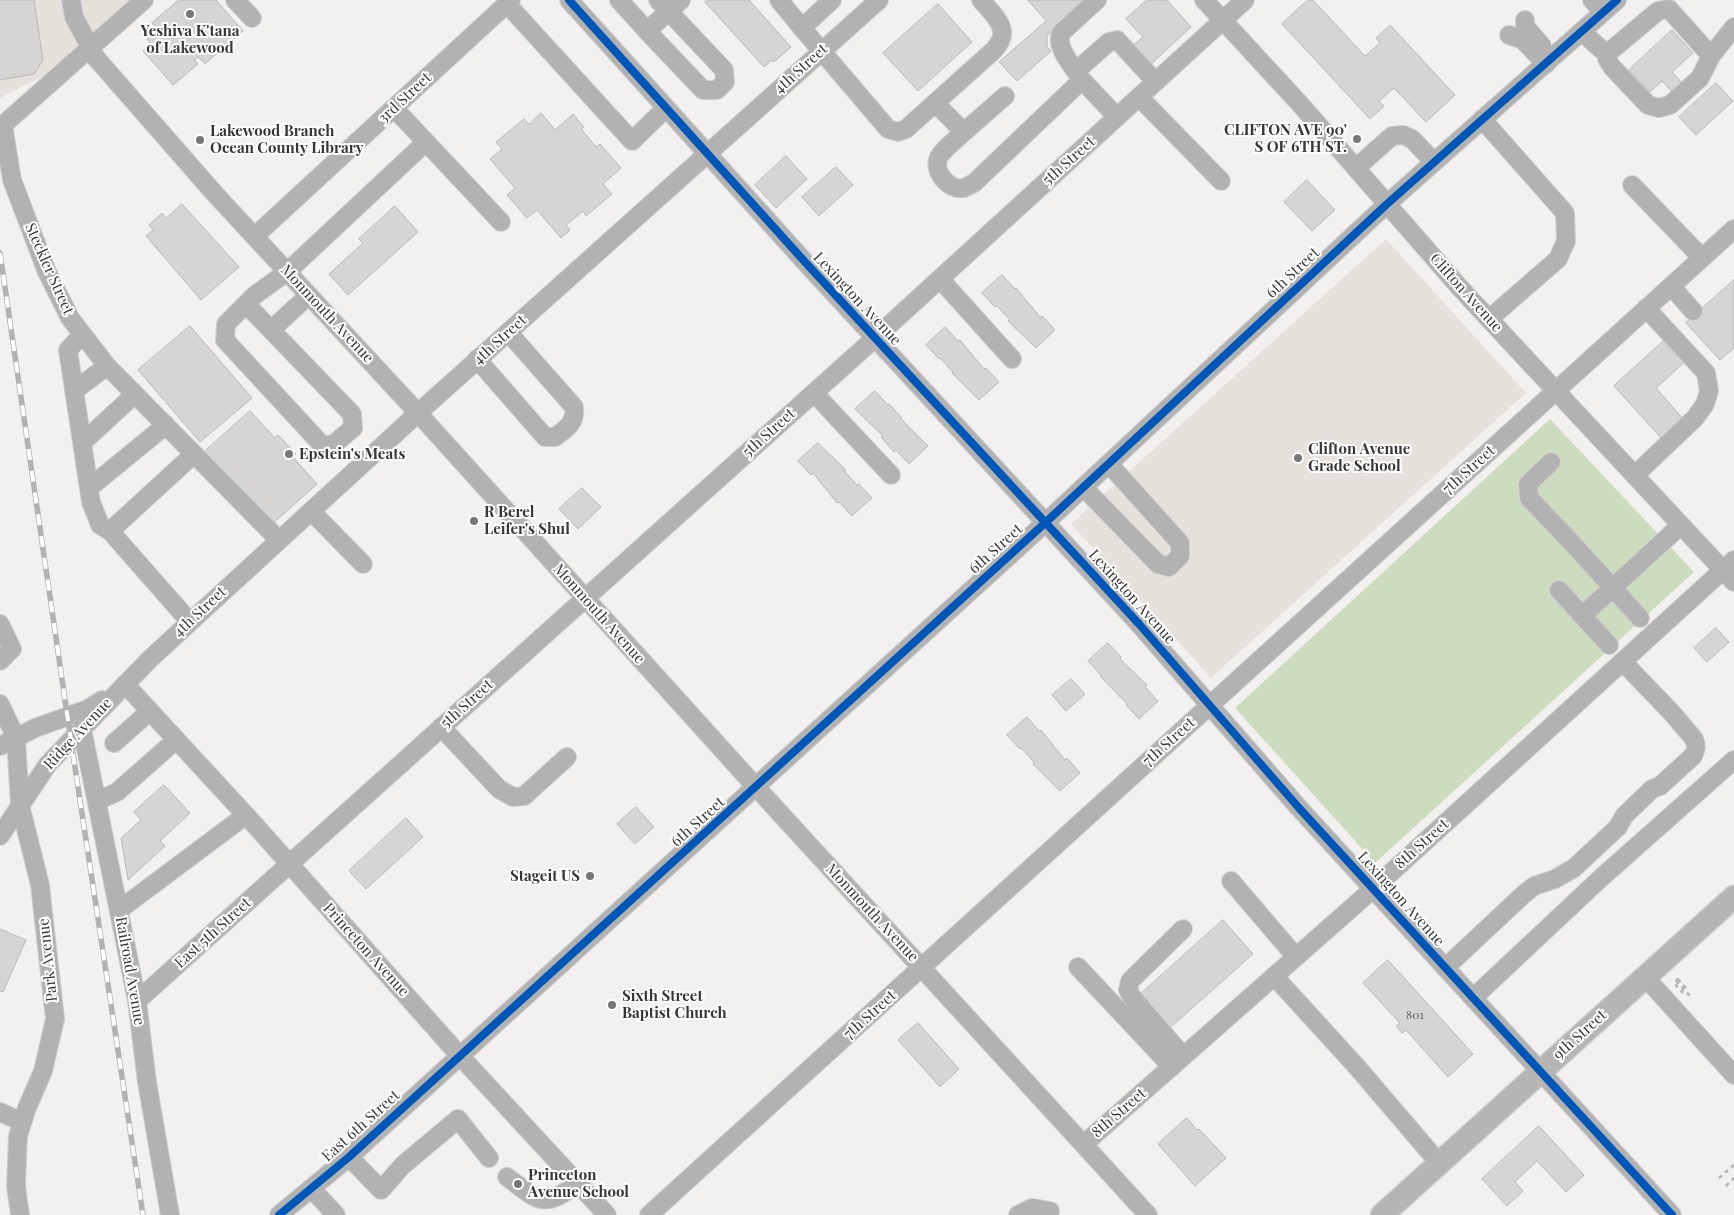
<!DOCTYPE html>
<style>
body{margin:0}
canvas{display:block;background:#f3f1ef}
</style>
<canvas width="1734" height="1215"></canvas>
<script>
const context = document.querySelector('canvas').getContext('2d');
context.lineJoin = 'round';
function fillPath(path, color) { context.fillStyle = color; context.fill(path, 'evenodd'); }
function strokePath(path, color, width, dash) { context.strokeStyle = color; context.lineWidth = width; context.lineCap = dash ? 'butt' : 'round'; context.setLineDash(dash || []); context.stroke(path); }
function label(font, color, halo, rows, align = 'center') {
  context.font = font + ' "Playfair Display",serif'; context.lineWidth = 4; context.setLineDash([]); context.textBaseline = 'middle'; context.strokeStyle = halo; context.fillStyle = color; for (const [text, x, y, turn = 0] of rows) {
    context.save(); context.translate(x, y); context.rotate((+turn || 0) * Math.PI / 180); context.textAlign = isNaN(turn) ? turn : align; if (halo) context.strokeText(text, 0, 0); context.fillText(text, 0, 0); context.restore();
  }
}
fillPath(new Path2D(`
 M0 0H147L85 55 0 98Z
 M1386 239 1526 393 1211 678 1071 524Z`), '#e6e2db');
fillPath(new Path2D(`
 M1550 419 1694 572 1375 863 1235 708Z`), '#cbdcbf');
const building = new Path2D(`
 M0 0H34L43 60 34 74 0 80Z
 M179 0H216L243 31 205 64 198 57 194 60 198 64 173 85 143 51 151 44 147 39 157 30 152 23Z
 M707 0H749L791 47 774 62 772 60 764 67 705 2Z
 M1028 0H1086L1047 36V47L1051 51 1017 81 999 62 1046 21Z
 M1147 0H1167L1191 27 1149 66 1131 47 1143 37 1126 19Z
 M1308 0H1313L1365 56 1380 43 1376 38 1390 25 1455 95 1426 122 1394 88 1379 101 1384 106 1370 119 1282 24Z
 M938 4 972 42 918 91 883 53Z
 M1672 30 1693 53 1672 72 1685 86 1675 95 1662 81 1650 92 1629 70Z
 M1716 83 1733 101 1696 135 1679 117Z
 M541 113 555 130 573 114 584 127 581 129 596 147 600 144 621 168 603 184 612 194 586 216 583 211 566 225 570 230 561 238 537 210 527 218 507 195 515 188 490 159 502 149 496 142 524 119 529 124Z
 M786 156 807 179 776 208 755 185Z
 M836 167 853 185 819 216 802 197Z
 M1307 180 1335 210 1312 231 1284 202Z
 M182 204 239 267 201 300 146 236 153 230 149 225 162 213 166 218Z
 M395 206 418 232 348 295 329 274 363 243 359 239Z
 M1002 275 1015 289 1016 288 1041 318 1042 316 1055 330 1036 348 1008 321 1010 320 997 306 995 307 982 293Z
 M1734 280V348L1720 360 1686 323Z
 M190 326 252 398 200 442 138 370Z
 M945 327 958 341 960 340 984 369 986 368 999 382 979 400 952 373 953 372 940 358 939 359 926 345Z
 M1668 337 1688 359 1656 388 1685 421 1663 440 1614 386Z
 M875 391 888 405 889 404 902 418 901 419 928 446 909 464 896 450 894 452 881 437 883 436 855 409Z
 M250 411 275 438 278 435 296 454 293 457 317 484 270 526 203 453Z
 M818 443 846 470 844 471 857 485 859 484 872 498 852 516 839 502 837 503 813 473 811 475 798 461Z
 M582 488 601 507 578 529 559 509Z
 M1716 628 1729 642 1707 662 1694 648Z
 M1108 643 1121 657 1120 659 1147 685 1145 687 1158 701 1139 719 1126 705 1127 704 1100 676 1101 675 1088 661Z
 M1071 679 1085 694 1066 711 1052 695Z
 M1027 717 1040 732 1041 730 1065 760 1067 758 1080 773 1060 791 1033 764 1034 762 1021 748 1020 749 1007 735Z
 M164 785 190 813 160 841 165 846 128 880 121 838 141 820 134 812Z
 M636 807 654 827 635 844 617 824Z
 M406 818 423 837 366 889 349 871Z
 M1223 920 1253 954 1164 1033 1134 1000Z
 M0 929 26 940 3 992 0 991Z
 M1388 960 1473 1054 1448 1077 1406 1030 1402 1033 1396 1026 1400 1023 1363 983Z
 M918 1023 959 1069 940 1087 898 1040Z
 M1187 1118 1197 1130 1199 1129 1226 1158 1195 1186 1158 1144Z
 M1539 1126 1584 1175 1566 1192 1537 1161 1515 1182 1523 1191 1507 1206 1482 1179Z`);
fillPath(building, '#d7d5d4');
strokePath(building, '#bab8b7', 1);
const minor = new Path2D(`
 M71 0 74 17 96 58 215 194 418 413 756 787 1148 1215
 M144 0 3 125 12 180 47 272 70 318 107 366 279 540
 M235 0 252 18
 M569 0 805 262 1139 624 1299 808 1672 1215
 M619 0 647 31
 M658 0 724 70 725 82 717 90H703L647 31 681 0
 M779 0 802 28
 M832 0 802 28 888 129 898 132 906 129 994 50C996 47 1000 43 1001 39 1007 25 989 10 981 0
 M1204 0 1300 104 1461 289 1734 582
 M1592 0 1603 12
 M507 4 632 141 666 108
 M1525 20V26L1542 46
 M1582 32 1601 49 1608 53
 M1509 35 1523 40 1546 64
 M1711 56 1669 9 1658 11 1608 53 1607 59 1612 67 1648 105 1659 108 1670 105 1700 78 1711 56 1734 27
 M1076 71 1109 42 1117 40 1156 82
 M1082 80C1074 68 1055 48 1061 33L1097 0
 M1139 97 1221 181
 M935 103 964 132 1005 96
 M394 108 501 222
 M1482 119 1565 213 1566 241 1558 259 1489 319
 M964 132C956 140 944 148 939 157 932 171 949 191 964 188 967 187 972 184 974 183L1082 80 1117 117
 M1356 168 1392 136 1403 135 1412 139 1434 162
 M1632 185 1702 258
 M255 236 511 0
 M940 279 1012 359
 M1671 286 1693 311
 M246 304 352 414 353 428 334 444 323 446 225 340 226 324 255 295 287 272 426 142
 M271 330 309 295
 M82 335 68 350 91 502 100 525 110 531 194 454
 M477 359 545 437H555C567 428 576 423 574 407L508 332
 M74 391 107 366
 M814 393 891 475
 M82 443 135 394
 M1551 462 1528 484 1529 498 1572 543 1640 618
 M1635 475 1695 418 1705 404 1709 391 1706 373 1646 308
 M1083 487 1158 564 1169 567 1180 556V543L1109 464
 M89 488 166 425
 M311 511 363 564
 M110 531 190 622
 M1559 590 1609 645
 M1582 616 1681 525
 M0 624 12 649 0 661
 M125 684 254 824 460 1056 607 1215
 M0 704 16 738 20 805 40 885 55 1019 43 1071 27 1108 18 1136 16 1186 20 1215
 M441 727 499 789 513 797 524 796 567 757
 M82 729 137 1001 147 1082 170 1215
 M114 743 150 711
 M0 746 35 728 88 709 102 700
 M97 801 117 792 176 740
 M0 836 48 764 151 658 418 413 879 0
 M1231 881 1296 957
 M119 910 246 815
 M1183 929 1130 981 1128 990 1132 997 1183 1056
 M1078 967 1172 1067
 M1445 968 1524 894 1534 886 1555 879 1574 868 1618 827 1624 816 1652 789 1660 786 1693 756C1696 749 1697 746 1694 739L1672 713 1623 662
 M1274 976 1357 1067 1439 1163
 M1645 977 1734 1075
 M1473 998 1602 877 1734 760
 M137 1001 875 338 1245 0
 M0 1112 22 1122
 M1084 1144 1373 889 1734 560
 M349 1157 381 1190 403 1165 458 1119 489 1158
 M507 1177C541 1202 541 1209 578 1184
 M311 1188 336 1215
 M279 1215 349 1157 1045 523 1387 204 1617 0
 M649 1215 1734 229
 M1018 1215 1032 1208 1050 1211`);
const major = new Path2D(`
 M1382 1215 1734 897`);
strokePath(minor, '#d0cfce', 20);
strokePath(major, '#d0cfce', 25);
strokePath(new Path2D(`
 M1678 979 1686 988 1682 992 1674 983Z
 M1676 981 1690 996
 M1719 1178 1734 1165
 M1726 1186 1734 1178`), '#b5b4b3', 2.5, [4, 4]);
strokePath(minor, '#b3b2b2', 18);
strokePath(major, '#b7b5b4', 22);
const rail = new Path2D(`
 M0 253 71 741 143 1215`);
strokePath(rail, '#b3b2b1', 5.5);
strokePath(rail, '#fff', 4, [11]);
strokePath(new Path2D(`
 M569 0 805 262 1139 624 1299 808 1672 1215
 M279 1215 349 1157 1045 523 1387 204 1617 0`), '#0057b8', 8);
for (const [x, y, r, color] of [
 [190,14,5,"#797775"],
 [1357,139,5,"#797775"],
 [200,140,5,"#797775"],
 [289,454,5,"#797775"],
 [1298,458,5,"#797775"],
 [474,521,5,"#797775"],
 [590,876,5,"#797775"],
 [612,1005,5,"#797775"],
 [518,1184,5,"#797775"]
]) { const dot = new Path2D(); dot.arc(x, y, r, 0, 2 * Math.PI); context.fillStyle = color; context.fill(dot); strokePath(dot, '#fff', 2); }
label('12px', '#5f5e5c', null, [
 ["801",1415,1015]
]);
label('bold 15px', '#373634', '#fff', [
 ["Yeshiva K'tana",190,31,"center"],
 ["of Lakewood",190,48,"center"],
 ["CLIFTON AVE 90'",1347,130,"right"],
 ["S OF 6TH ST.",1347,147,"right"],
 ["Lakewood Branch",210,131],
 ["Ocean County Library",210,148],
 ["Clifton Avenue",1308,449],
 ["Grade School",1308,466],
 ["Epstein's Meats",299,454],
 ["R Berel",484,512],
 ["Leifer's Shul",484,529],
 ["Stageit US",580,876,"right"],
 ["Sixth Street",622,996],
 ["Baptist Church",622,1013],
 ["Princeton",528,1175],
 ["Avenue School",528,1192]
], 'left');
label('15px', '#373634', '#fff', [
 ["4th Street",801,69,-42],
 ["3rd Street",405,98,-43],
 ["5th Street",1069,161,-42],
 ["Steckler Street",49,269,66],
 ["6th Street",1293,273,-43],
 ["Clifton Avenue",1466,293,48],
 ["Lexington Avenue",857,299,47],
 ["Monmouth Avenue",327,314,47],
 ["4th Street",500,340,-42],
 ["5th Street",769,433,-42],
 ["7th Street",1469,470,-42],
 ["6th Street",996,549,-42],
 ["Lexington Avenue",1132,597,48],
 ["4th Street",200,612,-43],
 ["Monmouth Avenue",599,614,48],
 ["5th Street",467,704,-42],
 ["Ridge Avenue",78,734,-47],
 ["7th Street",1169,742,-42],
 ["6th Street",698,822,-42],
 ["8th Street",1422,844,-42],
 ["Lexington Avenue",1401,899,48],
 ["Monmouth Avenue",872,913,47],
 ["East 5th Street",213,933,-42],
 ["Princeton Avenue",366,950,48],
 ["Park Avenue",48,960,-96],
 ["Railroad Avenue",130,971,80],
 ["7th Street",870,1015,-42],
 ["9th Street",1580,1035,-42],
 ["8th Street",1119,1113,-41],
 ["East 6th Street",361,1126,-42]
]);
</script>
